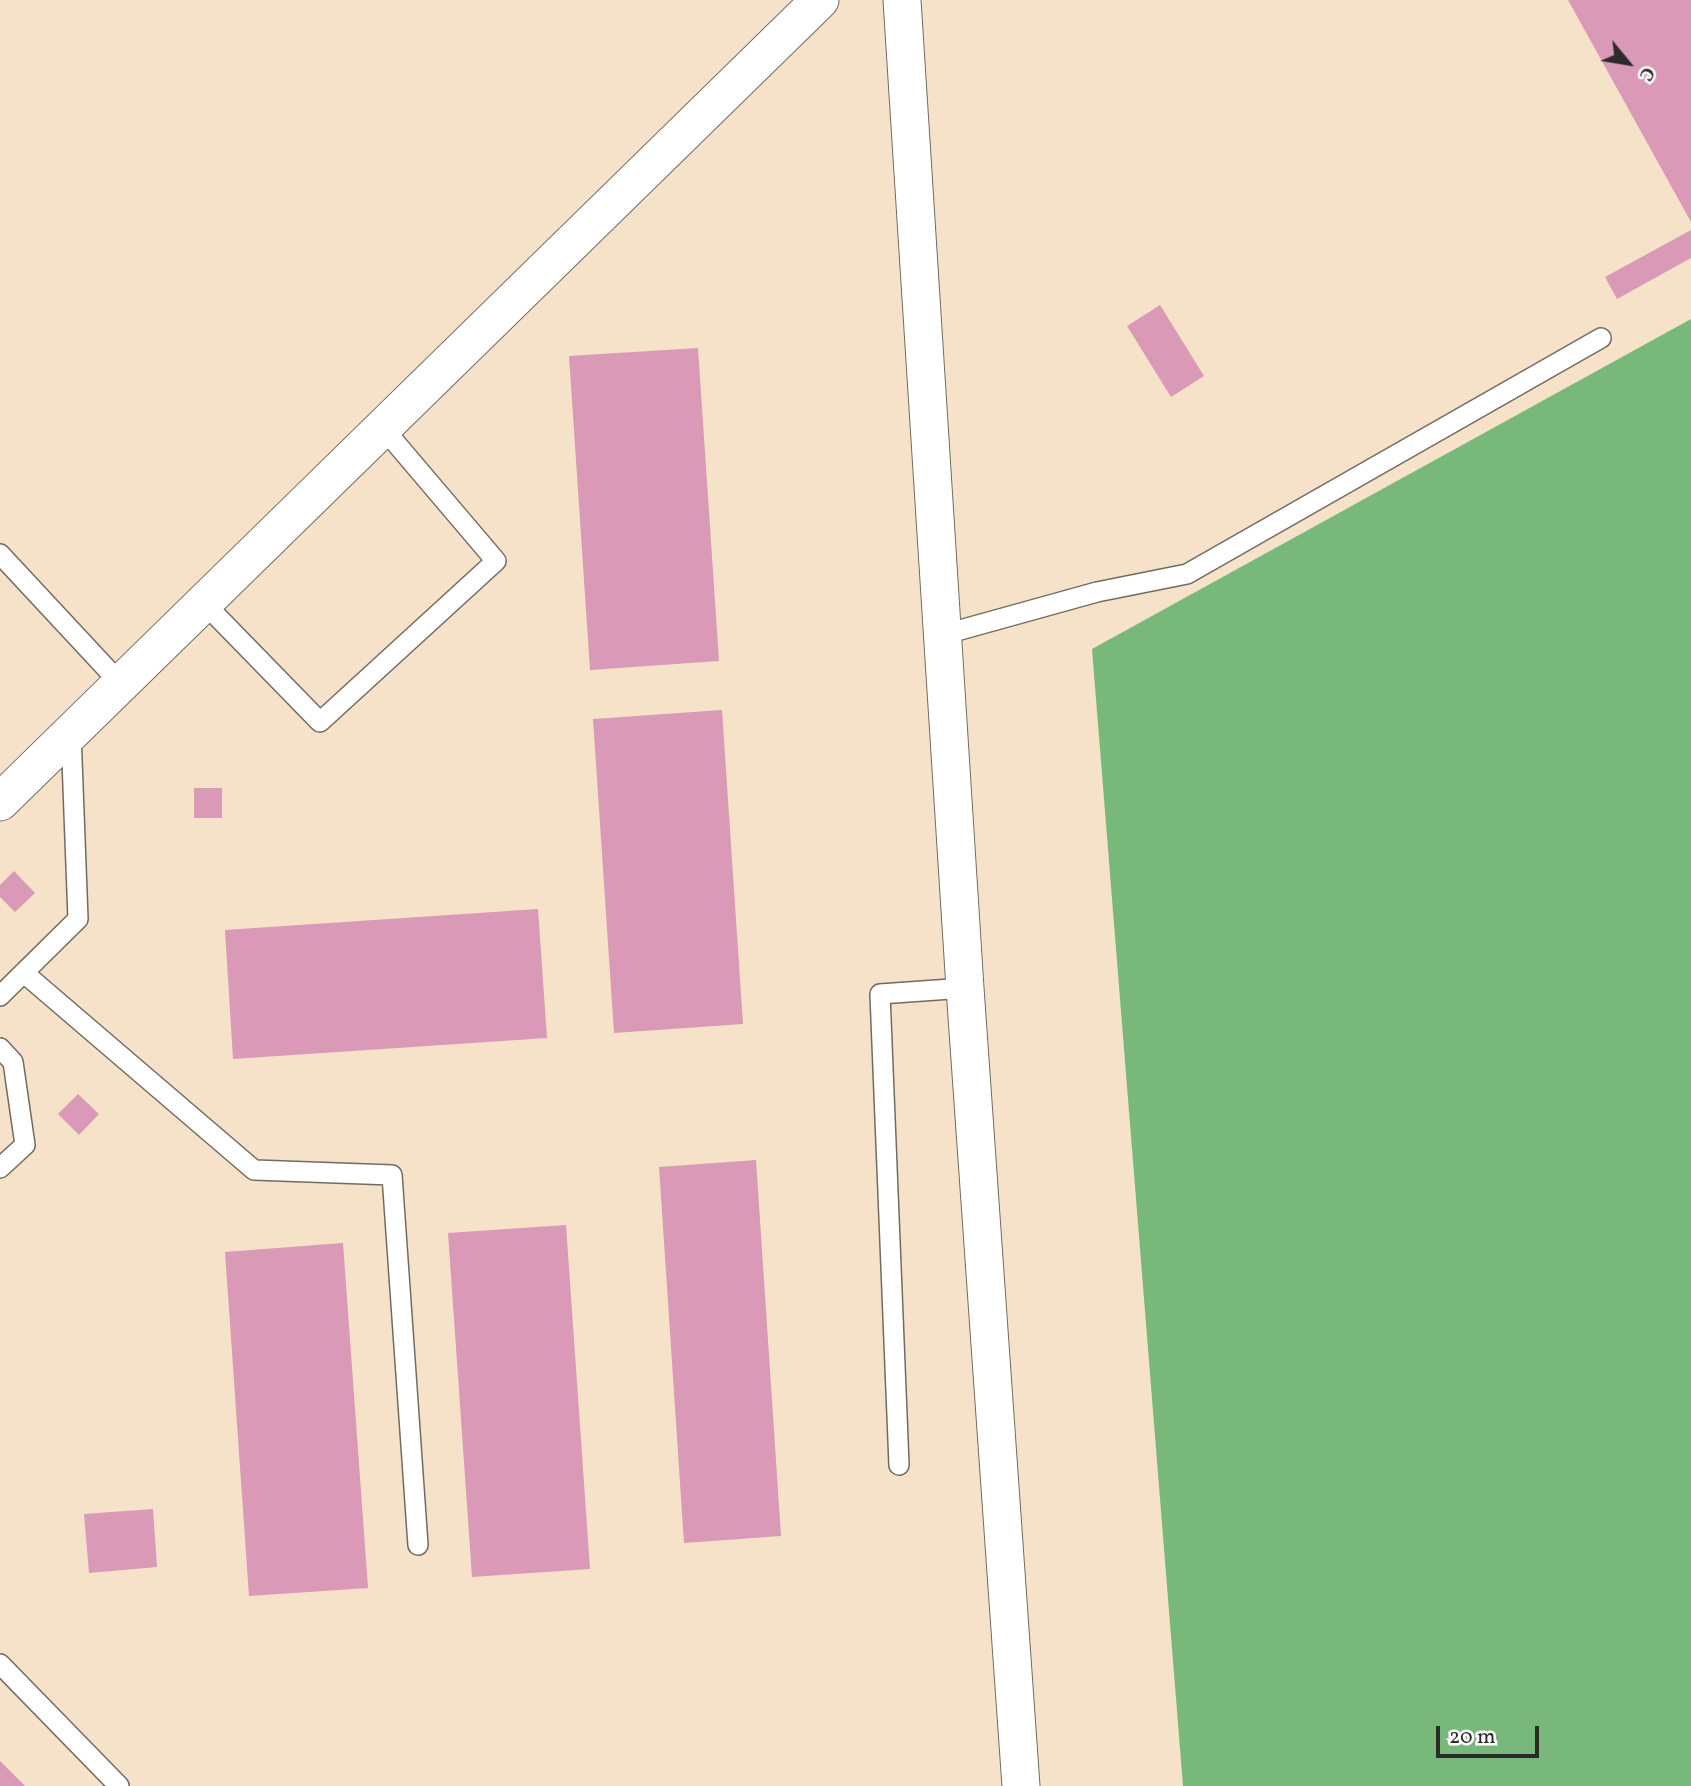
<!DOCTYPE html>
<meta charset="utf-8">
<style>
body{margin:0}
#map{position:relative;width:1691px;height:1786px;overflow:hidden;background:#f5e2c8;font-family:Vollkorn,serif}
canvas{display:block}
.north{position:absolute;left:1593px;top:28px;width:70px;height:70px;-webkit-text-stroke:5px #fff;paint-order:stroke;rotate:120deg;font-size:19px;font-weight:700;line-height:28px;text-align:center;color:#2b2b2b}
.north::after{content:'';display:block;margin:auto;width:24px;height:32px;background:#2b2b2b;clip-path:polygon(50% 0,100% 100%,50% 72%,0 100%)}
.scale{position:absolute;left:1436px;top:1726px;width:103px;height:32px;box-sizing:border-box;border:4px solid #2b2b2b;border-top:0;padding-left:9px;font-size:21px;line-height:24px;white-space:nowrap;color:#2b2b2b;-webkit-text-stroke:5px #fff;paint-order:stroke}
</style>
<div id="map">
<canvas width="1691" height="1786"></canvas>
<div class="north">С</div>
<div class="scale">20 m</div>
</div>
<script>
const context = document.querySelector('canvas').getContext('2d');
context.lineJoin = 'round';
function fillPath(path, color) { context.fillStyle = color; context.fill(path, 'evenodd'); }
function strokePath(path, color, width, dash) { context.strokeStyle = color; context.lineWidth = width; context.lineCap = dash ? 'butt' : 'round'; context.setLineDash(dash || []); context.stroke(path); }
fillPath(new Path2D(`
 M1691 319V1786H1183L1092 649Z`), '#78b97b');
fillPath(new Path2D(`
 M1568 0H1691V222Z
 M1691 230V258L1617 299 1605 277Z
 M1160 305 1204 376 1171 397 1127 326Z
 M698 348 719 661 590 670 569 356Z
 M722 710 743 1024 614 1033 593 719Z
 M194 788H222V818H194Z
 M14 871 35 893 15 912 0 897V885Z
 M538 909 547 1038 233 1059 225 930Z
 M78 1094 99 1114 79 1135 58 1114Z
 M756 1160 781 1536 684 1543 659 1167Z
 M566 1225 590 1569 472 1577 448 1233Z
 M343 1243 368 1588 249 1596 225 1252Z
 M153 1509 157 1567 89 1573 84 1514Z
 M0 1761 25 1786H0Z`), '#da99b6');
const service = new Path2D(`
 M0 554 121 684
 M204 603 320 722 496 561 383 428
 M942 635 1097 592 1187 574 1601 338
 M24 973 254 1170 392 1175 418 1545
 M0 996 78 919 71 733
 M0 1048 13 1062 25 1145 0 1168
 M899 1465 880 994 965 988
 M0 1664 119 1786`);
const minor = new Path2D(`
 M902 0 965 988 1021 1786
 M0 802 820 0`);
strokePath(service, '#726b62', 22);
strokePath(minor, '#726b62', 39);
strokePath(service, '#fff', 19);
strokePath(minor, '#fff', 37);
</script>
